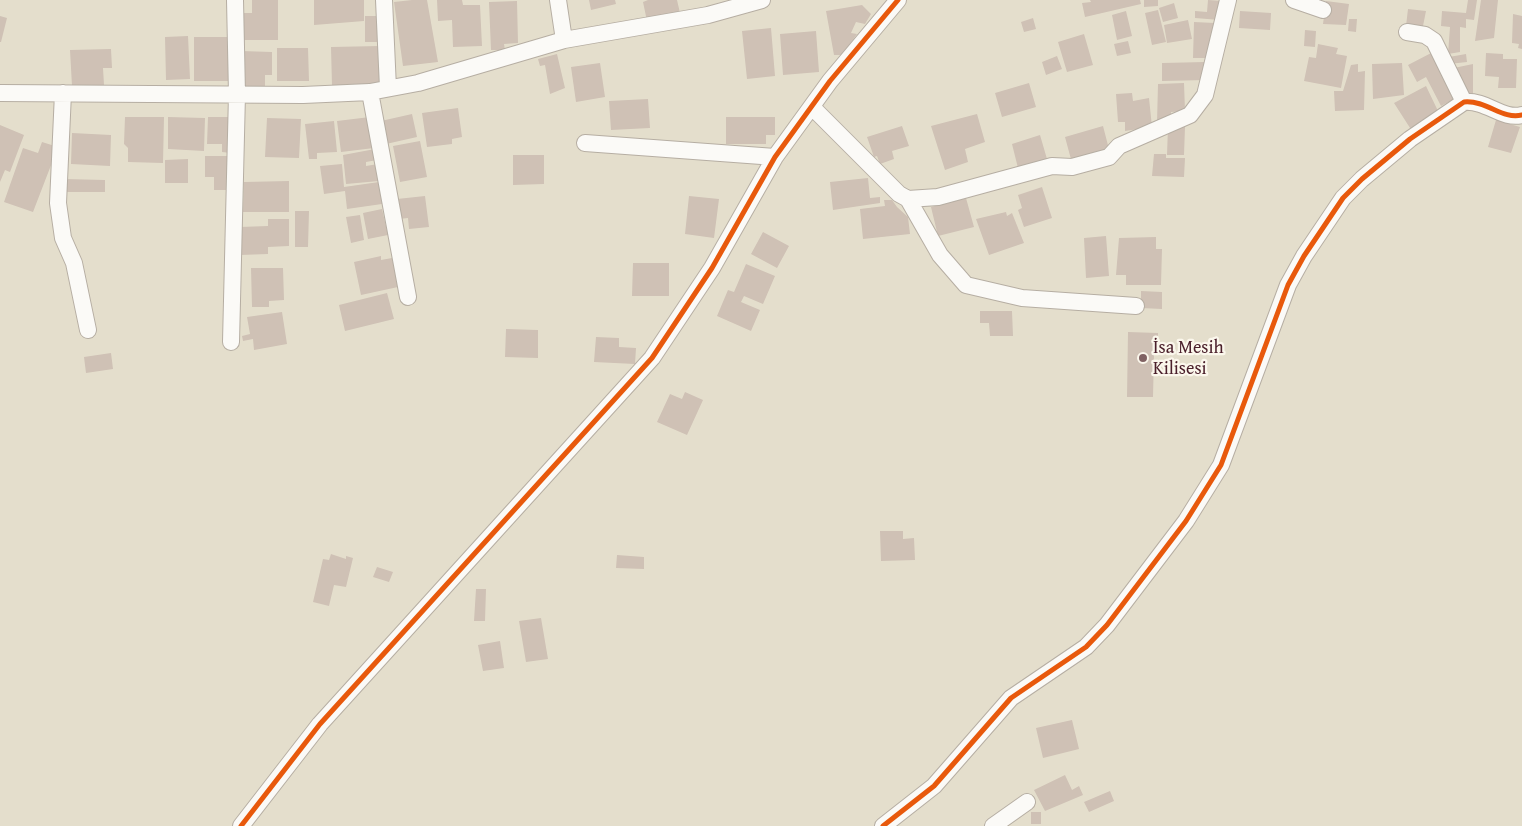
<!DOCTYPE html>
<meta charset="utf-8">
<style>
body{margin:0}
canvas{display:block;background:#e4decc}
</style>
<canvas width="1522" height="826"></canvas>
<script>
const context = document.querySelector('canvas').getContext('2d');
context.lineJoin = 'round';
function fillPath(path, color) { context.fillStyle = color; context.fill(path, 'evenodd'); }
function strokePath(path, color, width, dash) { context.strokeStyle = color; context.lineWidth = width; context.lineCap = dash ? 'butt' : 'round'; context.setLineDash(dash || []); context.stroke(path); }
function label(font, color, halo, rows, align = 'center') {
  context.font = font + ' "Gentium Book Plus",serif'; context.lineWidth = 4.5; context.setLineDash([]); context.textBaseline = 'middle'; context.strokeStyle = halo; context.fillStyle = color; for (const [text, x, y, turn = 0] of rows) {
    context.save(); context.translate(x, y); context.rotate((+turn || 0) * Math.PI / 180); context.textAlign = isNaN(turn) ? turn : align; if (halo) context.strokeText(text, 0, 0); context.fillText(text, 0, 0); context.restore();
  }
}
fillPath(new Path2D(`
 M252 0H278V40H242V13H252Z
 M314 0H364V21L314 25Z
 M412 0H427L438 62 403 66 394 2Z
 M437 0H462L463 5H480L482 46 453 47 452 20 438 21Z
 M589 0H615L616 4 591 10Z
 M648 0H677L680 13 647 21 643 2Z
 M1090 0H1140L1141 4 1085 17 1082 3 1091 2Z
 M1144 0H1158V6L1144 7Z
 M1208 0 1222 1 1220 20 1195 18V11L1207 12Z
 M1468 0H1477L1474 20 1466 19V28L1460 27V52L1448 54 1450 27 1441 26 1442 11 1466 13Z
 M1481 0H1498L1494 38 1475 41Z
 M517 1 518 43 504 44 505 50H491L489 2Z
 M1326 1 1349 4 1346 25 1323 24Z
 M1174 3 1178 18 1163 22 1159 8Z
 M862 5 871 14 865 24 856 22 851 33 857 34 842 55H834L826 11Z
 M1408 9 1426 11 1423 26H1406Z
 M1158 10 1166 42 1152 45 1145 13Z
 M1126 11 1132 36 1117 40 1112 15Z
 M1240 11 1271 13 1270 30 1239 28Z
 M1513 14 1522 16V49L1518 48 1519 44 1512 43Z
 M0 16 7 18 1 42H0Z
 M365 16H378V42H365Z
 M1033 18 1036 29 1024 32 1021 22Z
 M1349 19H1357L1356 32 1348 31Z
 M1188 20 1192 39 1167 43 1164 25Z
 M1194 22 1215 23 1211 58H1193Z
 M771 28 775 76 747 79 742 31Z
 M1305 30 1316 31 1315 47 1304 46Z
 M816 31 819 72 783 75 780 34Z
 M1084 34 1093 65 1067 72 1058 42Z
 M188 36 190 79 166 80 165 37Z
 M194 37H228V81H194Z
 M1128 41 1131 53 1117 56 1114 44Z
 M1318 44 1338 48 1336 54 1347 56 1341 88 1304 81 1309 57 1316 58Z
 M380 46V84L332 86 331 47Z
 M277 48H308L309 81H277Z
 M111 49 112 68H103L104 85 72 86 70 50Z
 M241 51 272 52V75H265V87H241Z
 M1435 51 1459 96 1441 106 1426 77 1417 82 1408 65Z
 M1486 53 1503 54V59H1517L1516 88H1498L1499 77 1485 76Z
 M557 54 565 88 550 94 545 65 540 66 538 59Z
 M1466 54 1467 62 1449 64V57Z
 M1057 56 1062 69 1046 75 1042 62Z
 M1205 62 1206 80 1162 81V63Z
 M600 63 605 97 576 102 571 67Z
 M1402 63 1404 95 1373 99 1372 64Z
 M1358 64V72L1365 71 1364 110 1335 111 1334 91H1343L1351 65Z
 M1473 64V95L1463 94 1449 69Z
 M1029 83 1036 107 1002 117 995 93Z
 M1184 83 1185 111 1171 112V122L1157 123 1158 84Z
 M1426 86 1438 111 1412 131 1394 103Z
 M1132 93 1133 101 1149 98 1152 127 1125 131V122H1118L1116 94Z
 M648 99 650 128 611 130 609 101Z
 M458 108 462 137 452 139V144L427 147 422 113Z
 M412 114 417 137 386 144 381 121Z
 M977 114 985 142 965 149 968 162 945 170 931 126Z
 M125 117H164L163 163 128 162V148L124 144Z
 M168 117 205 118 204 151 168 149Z
 M208 117H232L231 153 222 152V144H207Z
 M370 117 374 148 341 152 337 121Z
 M726 117H775V135H766V144H726Z
 M267 118 301 119 299 158 265 157Z
 M1496 120 1520 127 1511 153 1488 147Z
 M334 121 337 152 317 153V159H309L305 124Z
 M0 125 24 135 10 172 5 170 0 182Z
 M902 126 909 146 892 151 894 159 880 164 877 156 874 157 867 137Z
 M1103 126 1110 153 1072 163 1065 137Z
 M1168 127H1185L1184 155H1167Z
 M72 133 111 135 110 166 71 164Z
 M1040 135 1047 159 1018 168 1012 144Z
 M420 141 427 177 400 182 393 146Z
 M42 142 58 147 33 212 4 202 23 148 38 153Z
 M375 149 377 160 366 162V166L378 164 379 181 346 184 343 155Z
 M1154 154H1166V158H1185L1184 177 1152 176Z
 M513 155H544V184L513 185Z
 M205 156H229V190H214V177H205Z
 M188 159V183H165V160Z
 M342 164 344 187 379 182 382 204 347 209 345 191 324 194 320 166Z
 M868 178 870 198 880 197V203L833 210 830 182Z
 M64 179 105 180V192H63Z
 M289 181V212H243L244 182Z
 M1042 187 1052 218 1024 227 1018 210 1022 208 1018 195Z
 M425 196 429 227 409 229 408 218 399 219 397 199Z
 M689 196 719 199 714 238 685 234Z
 M966 198 974 227 938 236 931 207Z
 M884 200H892L897 207 908 217 910 234 863 239 860 209 885 206Z
 M382 209 388 235 368 239 363 213Z
 M295 211H309L308 247H295Z
 M1006 212 1007 216 1012 213 1024 243 989 255 976 219Z
 M360 215 364 240 351 243 346 217Z
 M268 219H289V246L268 247V254L240 255V227L268 226Z
 M763 232 789 246 777 268 751 254Z
 M1106 236 1109 276 1086 278 1084 238Z
 M1156 237V249H1162L1161 285H1126V275H1116L1119 238Z
 M381 256V260L392 258 398 287 361 295 354 262Z
 M633 263H669V296H632Z
 M746 264 775 276 763 304 744 296 741 302 760 310 751 331 717 316 728 290 734 292Z
 M251 268H283L284 300 269 301V307H252Z
 M1141 291 1162 292V309L1141 308Z
 M387 293 394 319 345 331 339 305Z
 M980 311H1012L1013 336H990L989 323H980Z
 M282 312 287 344 254 350 253 339 243 341 242 336 250 334 247 317Z
 M506 329 538 330V358L505 357Z
 M1128 332 1158 333V355H1154L1153 397H1127Z
 M596 337 619 338V347L636 348 635 364 594 362Z
 M111 353 113 369 86 373 84 357Z
 M685 392 703 400 687 435 657 422 670 394 682 399Z
 M880 531H903V539L914 538 915 560 881 561Z
 M331 554 346 559V556L353 558 346 587 334 585 329 606 313 602 323 559 329 560Z
 M617 555 644 557V569L616 568Z
 M377 567 393 572 389 582 373 577Z
 M476 589H486L485 621H474Z
 M541 618 548 659 526 662 519 621Z
 M500 641 504 668 483 671 478 645Z
 M1072 720 1079 749 1043 758 1036 728Z
 M1065 775 1072 790 1079 786 1083 795 1045 811 1034 790Z
 M1110 791 1114 801 1089 812 1084 802Z
 M1031 812H1041V824H1031Z`), '#cfc1b5');
const minor = new Path2D(`
 M384 0 388 88
 M558 0 564 40
 M1294 0 1323 10
 M1407 32 1425 35 1434 41 1464 102
 M370 92 408 297
 M0 93 303 95 370 92 418 83 564 40 708 15 762 0
 M63 93 58 203 63 238 74 263 88 330
 M812 107 899 194 908 199 938 197 1052 166 1072 167 1109 157 1119 146 1190 115 1205 95 1228 0
 M585 143 775 157
 M908 199 940 255 966 285 1022 298 1136 306
 M231 342 237 94 235 0
 M241 826 320 724 652 358 712 268 775 157 830 81 898 0
 M883 826 934 786 1011 698 1086 647 1107 625 1186 521 1221 465 1288 285 1304 256 1343 198 1362 179 1410 139 1464 102C1487 100 1502 120 1522 115
 M993 826 1027 802`);
strokePath(minor, '#b6aea3', 18);
strokePath(minor, '#fbfaf7', 16);
strokePath(new Path2D(`
 M241 826 320 724 652 358 712 268 775 157 830 81 898 0
 M883 826 934 786 1011 698 1086 647 1107 625 1186 521 1221 465 1288 285 1304 256 1343 198 1362 179 1410 139 1464 102C1487 100 1502 120 1522 115`), '#e8590c', 5);
for (const [x, y, r, color] of [
 [1143,358,5,"#806263"]
]) { const dot = new Path2D(); dot.arc(x, y, r, 0, 2 * Math.PI); context.fillStyle = color; context.fill(dot); strokePath(dot, '#fbf7ec', 2); }
label('18px', '#4a1f2b', '#fbf7ec', [
 ["İsa Mesih",1153,348],
 ["Kilisesi",1153,369]
], 'left');
</script>
